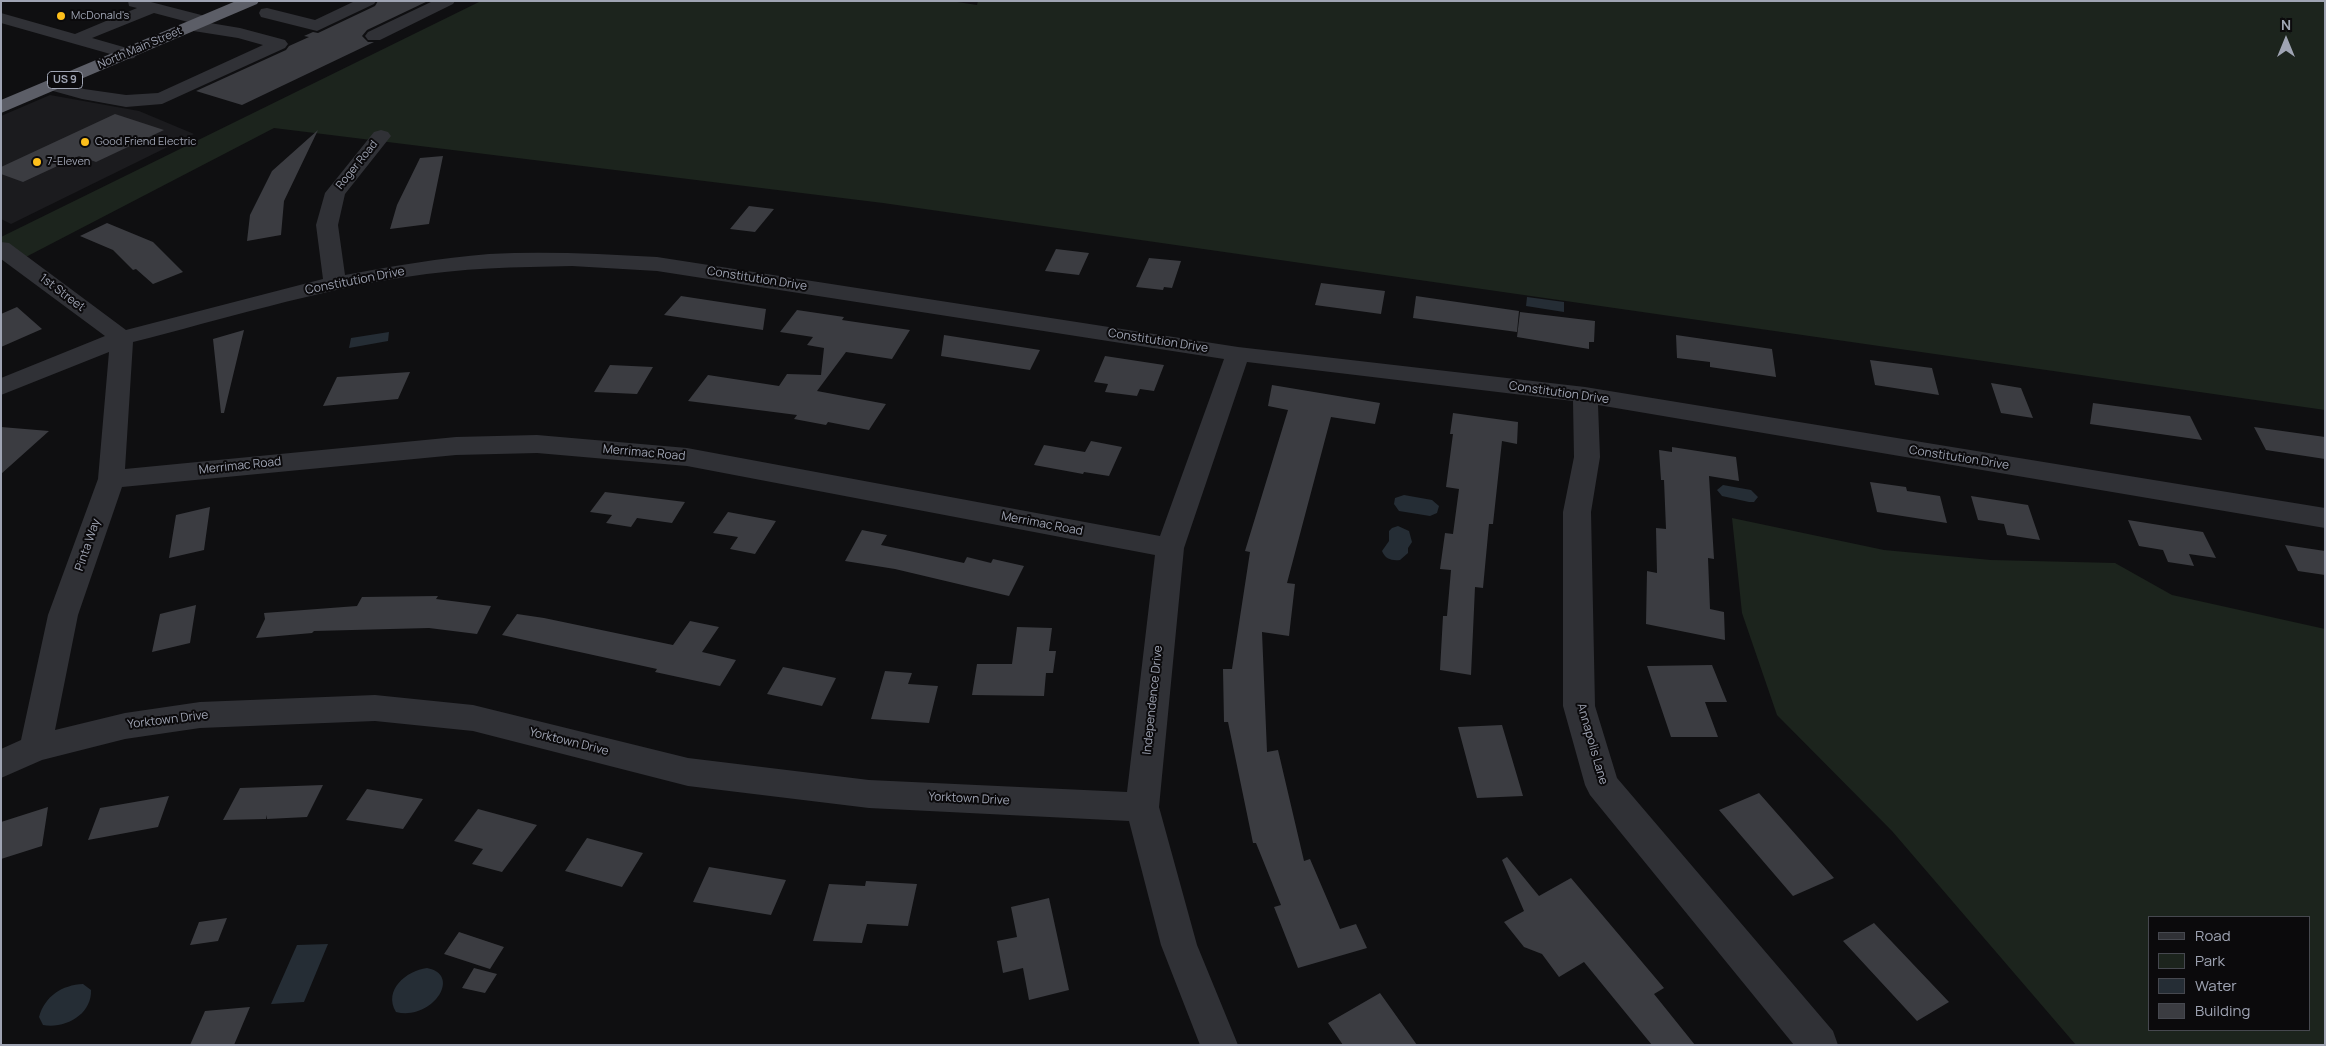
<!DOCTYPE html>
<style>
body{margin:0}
#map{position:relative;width:2326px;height:1046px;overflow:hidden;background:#0f0f11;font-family:Manrope,sans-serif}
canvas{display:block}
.frame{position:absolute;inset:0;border:2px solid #9fa4b3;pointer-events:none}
.legend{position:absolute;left:2148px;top:916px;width:162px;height:115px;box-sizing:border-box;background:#0b0a0c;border:1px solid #46484f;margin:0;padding:6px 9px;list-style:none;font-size:15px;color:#9fa4b3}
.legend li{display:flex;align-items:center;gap:10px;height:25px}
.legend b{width:25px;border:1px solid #46484f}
.north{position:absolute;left:2261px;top:15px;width:50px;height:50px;-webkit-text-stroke:4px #0b0a0c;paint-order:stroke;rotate:0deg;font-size:14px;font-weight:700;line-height:20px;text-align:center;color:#9fa4b3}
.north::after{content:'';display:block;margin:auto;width:18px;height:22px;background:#9fa4b3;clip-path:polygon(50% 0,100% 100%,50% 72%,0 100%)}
</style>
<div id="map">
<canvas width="2326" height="1046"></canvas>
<div class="frame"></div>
<ul class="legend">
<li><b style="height:6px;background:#303136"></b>Road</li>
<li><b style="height:14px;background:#1c241d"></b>Park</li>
<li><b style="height:14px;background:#252d35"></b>Water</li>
<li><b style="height:14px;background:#3b3c41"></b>Building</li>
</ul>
<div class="north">N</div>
</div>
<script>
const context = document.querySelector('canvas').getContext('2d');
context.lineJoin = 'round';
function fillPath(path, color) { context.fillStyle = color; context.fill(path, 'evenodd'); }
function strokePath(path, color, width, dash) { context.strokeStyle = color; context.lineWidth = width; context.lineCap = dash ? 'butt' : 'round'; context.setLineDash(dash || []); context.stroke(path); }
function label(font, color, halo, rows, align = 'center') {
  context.font = font + ' Manrope,sans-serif'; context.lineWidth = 4; context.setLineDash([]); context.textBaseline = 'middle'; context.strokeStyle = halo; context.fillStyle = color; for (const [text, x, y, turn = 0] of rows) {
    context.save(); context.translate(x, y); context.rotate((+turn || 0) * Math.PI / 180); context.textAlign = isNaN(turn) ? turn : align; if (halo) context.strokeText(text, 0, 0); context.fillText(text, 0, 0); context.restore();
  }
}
fillPath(new Path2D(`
 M50 95 139 111 194 134 11 224 1 219V116Z`), '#1b1b1e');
fillPath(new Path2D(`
 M481 1H951L977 5 978 1H2325V410L883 203 274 128 20 260 1 250V237Z
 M1732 518 1884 550 1991 560 2115 563 2172 595 2325 629V1045H2076L1892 831 1777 715 1742 613ZM2310 917V1030H2150V917Z`), '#1c241d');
fillPath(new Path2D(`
 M1527 297 1564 302V312L1526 306Z
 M389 332 388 341 349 348 351 338Z
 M1723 485 1751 490 1758 497 1754 502H1749L1722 496 1717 490Z
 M1404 495 1432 500 1439 506 1437 513 1430 516 1399 511 1394 504 1395 498Z
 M1398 526 1409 531 1412 542 1408 548V553L1400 560C1392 561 1385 559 1382 551L1389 541V531L1392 528Z
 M328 944 304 1002 271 1004 297 945Z
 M427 968C463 975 432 1021 396 1012 383 990 406 971 427 968Z
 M83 984 91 990C92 1014 66 1029 43 1025L39 1017C45 996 62 985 83 984Z`), '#252d35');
fillPath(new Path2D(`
 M378 1H428L367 30 362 36 368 42H374L242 105 196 91 286 50 289 46 309 37 304 36 313 32 318 33 375 6Z
 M115 114 164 130 96 162 79 156 23 182 1 174V167Z
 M318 130 284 201 281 235 247 241 250 215 272 171Z
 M443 156 429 224 390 229 397 205 420 158Z
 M749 206 774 209 755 232 730 229Z
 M107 223 153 242 183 272 153 284 136 269 133 270 113 250 80 236Z
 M1056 249 1089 253 1079 275 1045 271Z
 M1149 258 1181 261 1172 288 1164 287 1163 290 1136 287Z
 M1321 283 1385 291 1381 314 1315 305Z
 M681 296 766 309 763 330 664 315Z
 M1416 296 1519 311 1517 332 1413 318Z
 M17 307 42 329 1 347V314Z
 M797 310 844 317 842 320 910 330 892 359 846 352 817 391 886 404 869 430 828 422 826 425 794 419 797 415 688 401 708 375 779 386 787 374 821 375 824 348 807 345 813 337 780 332Z
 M1520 312 1595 321 1594 342H1589V349L1517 337Z
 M244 330 224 413H221L213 339Z
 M944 335 1040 350 1030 370 941 356Z
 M1676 335 1772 349 1776 377 1710 367V362L1677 358Z
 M1105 356 1164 365 1154 391 1140 389 1137 396 1105 392 1108 384 1094 382Z
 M1870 360 1932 368 1939 395 1875 385Z
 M610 365 653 367 637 394 594 392Z
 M410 372 398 399 323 406 337 377Z
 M1991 383 2021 388 2033 418 2001 413Z
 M1272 385 1380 403 1375 424 1331 417 1287 583 1295 584 1289 636 1262 632 1267 752 1278 750 1304 861 1310 859 1340 929 1356 924 1367 948 1298 968 1274 907 1281 905 1256 843H1253L1228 722H1224L1223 669H1232L1250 552 1245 551 1288 410 1268 406Z
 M2093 403 2190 416 2202 440 2090 424Z
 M1453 413 1518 422 1517 444 1502 441 1493 524H1489L1483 588 1475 587 1471 675 1440 670 1443 616H1447L1451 570 1440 569 1445 533 1453 534 1459 489 1446 487 1453 434H1450Z
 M1 427 49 431 1 474Z
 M2254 427 2325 437V459L2266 450Z
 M1091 441 1122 447 1109 476 1084 472 1083 474 1034 465 1044 445 1085 452Z
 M1672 447 1736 457 1739 481 1709 476 1714 559 1708 558 1710 609 1724 612 1725 640 1646 624 1647 571 1657 573 1656 528 1666 529 1664 480H1661L1659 450 1672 452Z
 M1870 482 1906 487 1907 491 1940 496 1947 523 1877 512Z
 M605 492 685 502 672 523 637 518 631 527 606 523 612 515 590 512Z
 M1971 496 2028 505 2040 540 2007 535 2004 524 1978 520Z
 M210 507 204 550 169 558 176 515Z
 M728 512 776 521 755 554 730 549 738 537 713 533Z
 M2128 520 2203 532 2216 558 2189 554 2194 566 2168 562 2163 550 2139 546Z
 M862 530 887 535 881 545 905 550 964 563 967 557 991 563 993 559 1024 566 1009 596 895 569 845 561Z
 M2285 545 2325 551V575L2298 571Z
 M438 596 436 599 491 606 477 634 429 628 314 631 312 633 256 638 265 619 264 613 357 606 362 597Z
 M196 605 190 643 152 652 160 614Z
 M517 614 544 618 673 645 690 621 719 627 702 652 736 660 720 686 655 672 657 669 502 635Z
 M1017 627 1052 628 1049 651H1056L1053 673H1046L1044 696 972 695 977 664H1012Z
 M1712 665 1727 702H1705L1718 737H1671L1647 666Z
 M783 667 836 678 822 706 767 694Z
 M885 671 912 673 908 684 938 686 929 723 871 719Z
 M1502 725 1523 796 1477 798 1458 727Z
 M323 785 307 817 267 819V815L266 819 223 820 240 788Z
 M367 789 423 799 403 829 346 820Z
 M1759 793 1834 878 1793 896 1719 810Z
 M169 796 158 827 88 840 100 808Z
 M48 807 42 846 1 859V822Z
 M478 809 537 825 502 872 472 864 483 849 454 841Z
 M587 838 643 853 622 887 565 871Z
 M1507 857 1539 896 1571 878 1664 988 1654 994 1695 1045H1652L1584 962 1559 977 1542 954 1524 947 1504 922 1524 911 1502 860Z
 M709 867 786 880 771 915 693 902Z
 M866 881 917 884 908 926 867 924 862 943 813 941 829 884 865 886Z
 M1049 898 1069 990 1029 1000 1023 968 1003 973 997 941 1017 937 1011 907Z
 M227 918 218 941 190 945 199 922Z
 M1874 923 1949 1002 1917 1021 1843 941Z
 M459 932 504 947 490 969 444 954Z
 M474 968 497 974 485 993 462 988Z
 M1380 993 1417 1045H1343L1328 1023Z
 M250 1007 234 1045H190L205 1011Z`), '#3b3c41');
fillPath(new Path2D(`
 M128 1H147L209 17 211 21 210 23 240 28 285 40 288 44 285 48 162 104 126 107 82 99 46 89 43 85 46 81 52 80 84 89 126 95 158 93 263 45 238 38 187 30 185 26 188 22 154 13 92 38 134 50 137 54 134 58 128 59 1 23V13L75 34 137 8 129 6Z
 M355 1H376L374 4 317 31 261 17 259 13 261 9 267 8 315 20Z
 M433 1H455L453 4 380 40H368L365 36 368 32Z
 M381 130 388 132 391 136 345 194 338 225 345 275C393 266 440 258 489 254 545 251 601 254 657 257L1238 347 1585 387 2325 508V528L1598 405 1600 457 1591 512 1595 706 1617 778 1833 1031 1838 1045H1794L1590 795 1585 785 1563 706V512L1574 457 1573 401 1247 362 1184 548 1159 807 1197 945 1238 1045H1200L1161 945 1129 821 869 808 688 786 473 731 375 721 200 728 125 739 42 760 1 778V749L21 740 48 615 98 479 109 352 1 395V378L105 336 1 259V242L9 243 126 330 323 279 316 225 325 193 374 132ZM572 266 657 271 1224 359 1160 536 687 448 537 435 456 437 125 469 133 342C224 319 314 291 406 277 461 268 516 267 572 266ZM537 453 687 466 1155 555 1127 792 869 780 688 758 473 705 375 695 200 702 125 713 55 730 78 615 122 487 456 455Z`), '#303136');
fillPath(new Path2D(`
 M236 1H259L257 4 1 113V100Z`), '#5c5e67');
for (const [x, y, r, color] of [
 [61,16,5,"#fdbf1b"],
 [85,142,5,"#fdbf1b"],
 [37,162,5,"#fdbf1b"]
]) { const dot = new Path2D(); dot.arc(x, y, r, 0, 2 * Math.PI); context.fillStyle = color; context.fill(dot); strokePath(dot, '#0b0a0c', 2); }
label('11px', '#9fa4b3', '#0b0a0c', [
 ["McDonald's",71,16],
 ["Good Friend Electric",95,142],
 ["7-Eleven",47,162]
], 'left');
label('11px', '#9fa4b3', '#0b0a0c', [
 ["North Main Street",140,48,-23],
 ["Roger Road",357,165,-51]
]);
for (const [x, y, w] of [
 [65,80,35]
]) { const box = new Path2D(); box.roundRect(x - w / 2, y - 8.5, w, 17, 4); context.fillStyle = '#0b0a0c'; context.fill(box); strokePath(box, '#9fa4b3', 1); }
label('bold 11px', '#9fa4b3', null, [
 ["US 9",65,80]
]);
label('12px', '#9fa4b3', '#0b0a0c', [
 ["Constitution Drive",757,279,9],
 ["Constitution Drive",355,281,-11],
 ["1st Street",62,293,37],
 ["Constitution Drive",1158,341,9],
 ["Constitution Drive",1559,393,8],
 ["Merrimac Road",644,453,5],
 ["Constitution Drive",1959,458,9],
 ["Merrimac Road",240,466,-6],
 ["Merrimac Road",1042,524,11],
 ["Pinta Way",88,545,-71],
 ["Independence Drive",1153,700,-84],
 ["Yorktown Drive",168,720,-7],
 ["Yorktown Drive",569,742,14],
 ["Annapolis Lane",1592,744,74],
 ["Yorktown Drive",969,799,3]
]);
</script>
